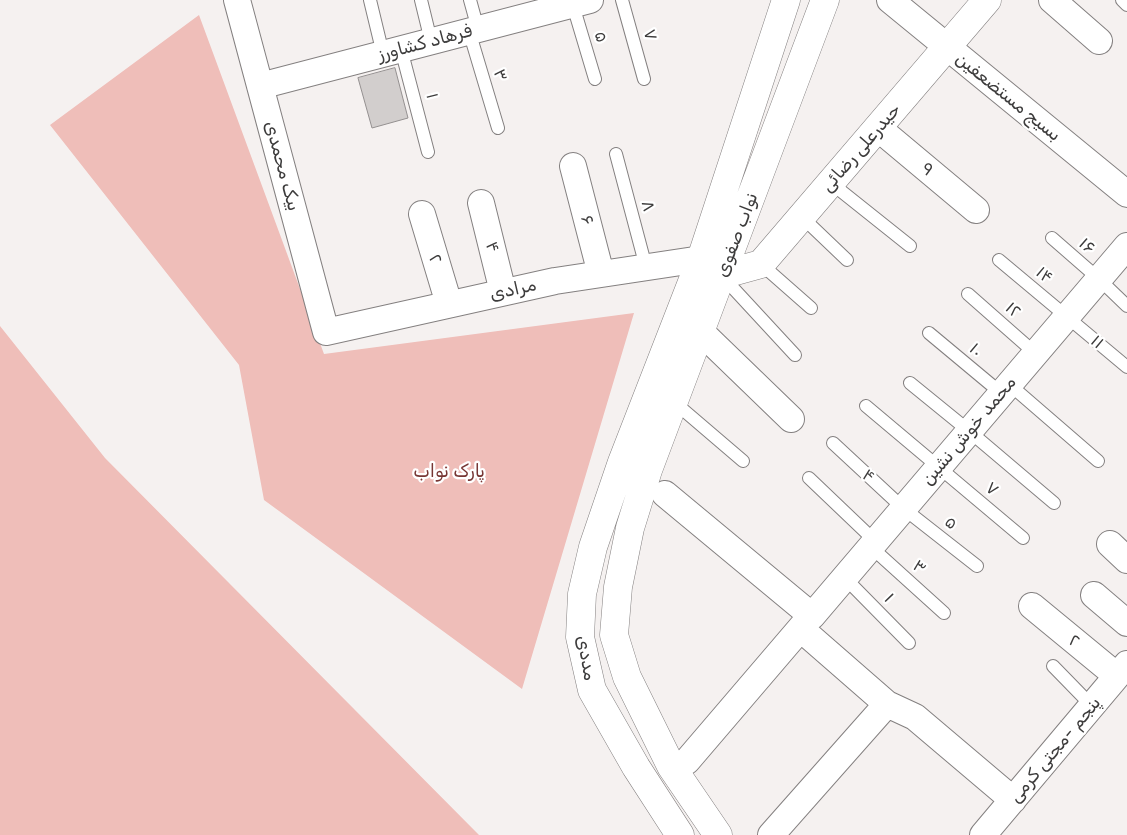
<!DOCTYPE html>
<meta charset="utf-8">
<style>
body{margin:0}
canvas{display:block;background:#f5f1f0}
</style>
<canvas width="1127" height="835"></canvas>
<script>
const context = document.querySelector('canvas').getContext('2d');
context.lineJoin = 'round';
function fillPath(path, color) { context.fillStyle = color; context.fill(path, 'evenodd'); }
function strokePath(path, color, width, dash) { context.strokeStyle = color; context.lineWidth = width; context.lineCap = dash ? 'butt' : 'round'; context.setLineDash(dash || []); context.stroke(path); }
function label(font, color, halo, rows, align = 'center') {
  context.font = font + ' Rubik,Vazirmatn,sans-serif'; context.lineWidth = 4.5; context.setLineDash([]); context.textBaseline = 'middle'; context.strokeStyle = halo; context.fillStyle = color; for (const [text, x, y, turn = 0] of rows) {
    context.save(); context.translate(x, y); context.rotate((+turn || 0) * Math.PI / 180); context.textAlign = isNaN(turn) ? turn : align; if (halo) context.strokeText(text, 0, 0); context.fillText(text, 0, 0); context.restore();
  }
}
fillPath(new Path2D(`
 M199 15 324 354 634 313 522 689 264 500 239 365 50 125Z
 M0 326 105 458 479 835H0Z`), '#efbeb9');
const building = new Path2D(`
 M395 68 408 118 372 128 358 78Z`);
fillPath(building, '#d2cecd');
strokePath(building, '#949090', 1);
const service = new Path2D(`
 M370 0 383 54
 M421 0 431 41
 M470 0 478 29
 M622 0 644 79
 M1122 0 1127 5
 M572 2 595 79
 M469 31 498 128
 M401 49 428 152
 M616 154 646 267
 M831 183 910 246
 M802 217 847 260
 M1052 238 1099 279 1127 306
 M999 260 1127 367
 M761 264 811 308
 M721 275 795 355
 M968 294 1035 353
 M929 333 1001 393
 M910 383 969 431 1054 503
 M1009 384 1098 461
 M674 402 743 461
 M866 406 1023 538
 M833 443 903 508 977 566
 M809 478 875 541
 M871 547 944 613
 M845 578 909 643
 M1053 666 1092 706`);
const minor = new Path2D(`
 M237 0 326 332 555 281 701 259
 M890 0 1127 194
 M1052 0 1099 41
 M260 86 590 0
 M878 128 976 210
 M573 166 601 274
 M481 203 503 292
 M422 214 449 304
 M700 331 791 419
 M665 494 812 616 1127 246
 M1110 544 1127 560
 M1094 595 1127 623
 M1032 606 1117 676
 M801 629 887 704 915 717 1013 800
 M687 761 811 616
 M771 835 887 704
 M983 835 1127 664`);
const tertiary = new Path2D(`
 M721 275 761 264 987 0
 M680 835 636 767 592 690 580 637 582 594 593 547 622 462 701 259 786 0
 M718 835 671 766 627 677 614 635 618 587 630 528 648 470 825 0`);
strokePath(service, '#848080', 14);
strokePath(minor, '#848080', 28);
strokePath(tertiary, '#848080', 29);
strokePath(service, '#fff', 12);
strokePath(minor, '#fff', 26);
strokePath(tertiary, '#fff', 28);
label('18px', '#3d3c3c', '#fff', [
 ["۷",650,35,75],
 ["۵",601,37,73],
 ["فرهاد کشاورز",425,43,-15],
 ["۳",500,75,74],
 ["۱",432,96,76],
 ["بسیج مستضعفین",1008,97,39],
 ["حیدرعلی رضائی",861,148,-49],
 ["بیک محمدی",282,166,75],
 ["۹",927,169,40],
 ["۸",648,206,76],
 ["۶",587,220,75],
 ["نواب صفوی",737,235,-69],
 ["۱۶",1087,246,41],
 ["۴",492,247,76],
 ["۲",435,259,73],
 ["۱۴",1044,275,40],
 ["مرادی",513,290,-13],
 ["۱۲",1013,310,41],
 ["۱۱",1097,342,40],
 ["۱۰",976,350,40],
 ["محمد خوش نشین",969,431,-50],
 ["۴",868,476,43],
 ["۷",992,489,40],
 ["۵",951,523,38],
 ["۳",919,567,42],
 ["۱",889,598,46],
 ["۲",1074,641,39],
 ["مددی",586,658,80],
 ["پنجم -مجتی کرمی",1055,750,-50]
]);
label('18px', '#773634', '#fff', [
 ["پارک نواب",449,472]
]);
</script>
